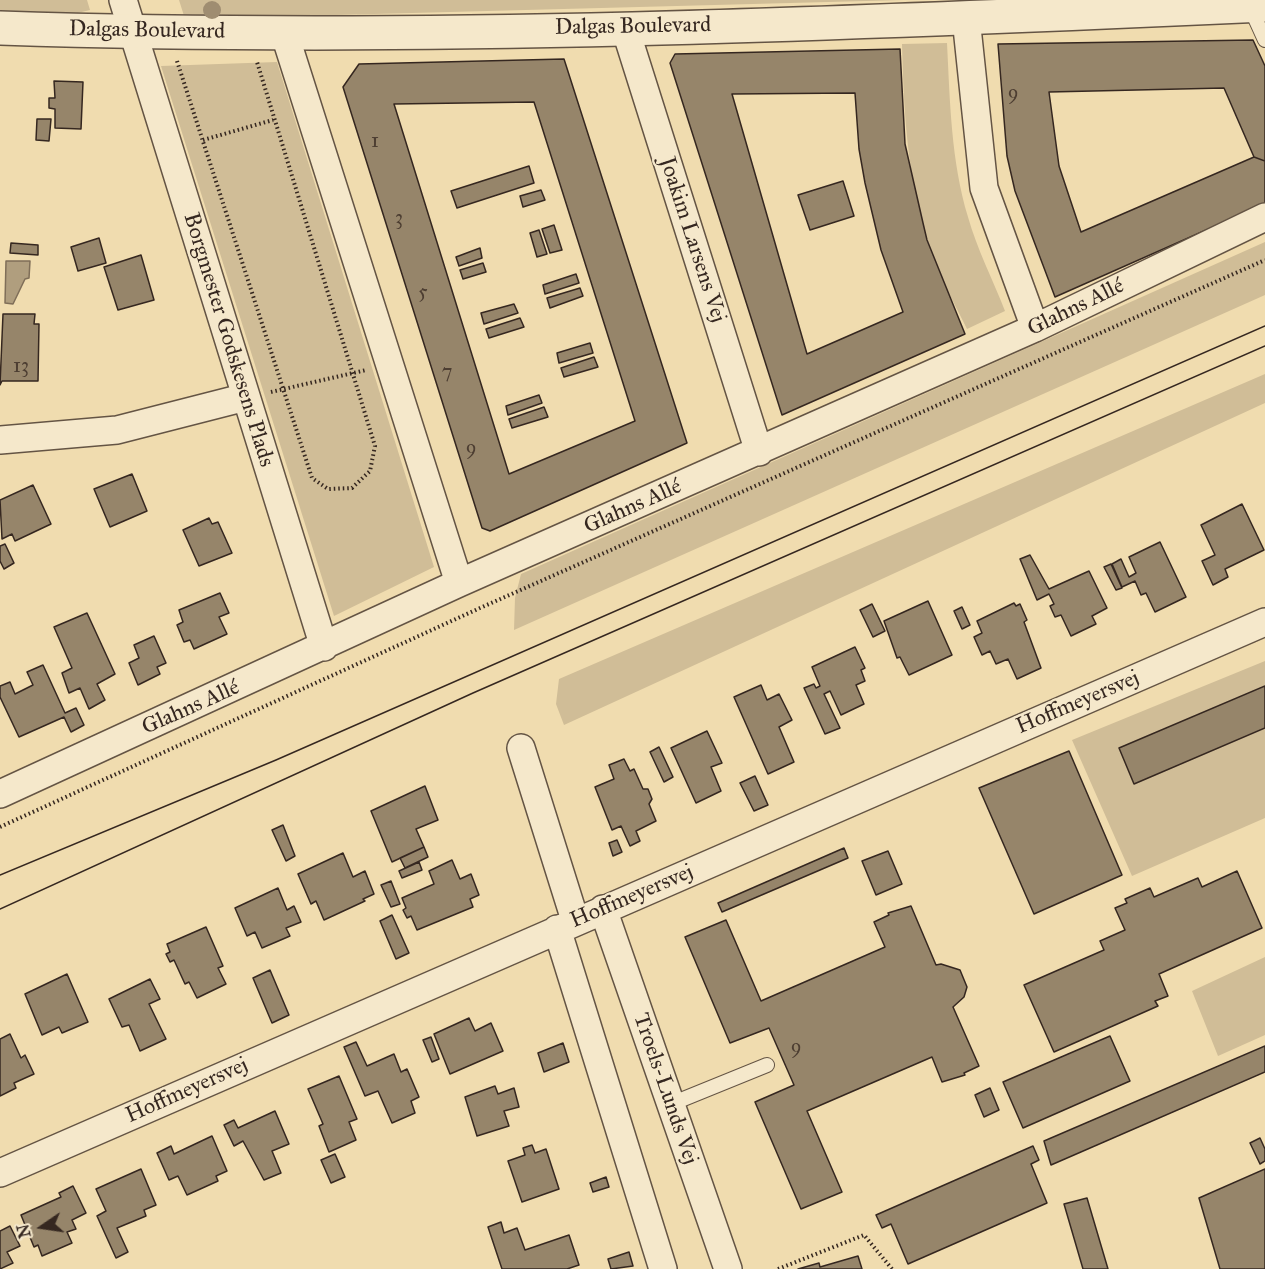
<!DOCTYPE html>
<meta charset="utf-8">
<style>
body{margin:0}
#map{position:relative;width:1265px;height:1269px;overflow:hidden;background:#f0dcaf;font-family:"IM FELL Great Primer",serif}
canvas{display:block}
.north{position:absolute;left:12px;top:1197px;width:60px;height:60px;-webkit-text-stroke:4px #f5e8cb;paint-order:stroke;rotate:257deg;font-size:16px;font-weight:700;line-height:24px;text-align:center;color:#352720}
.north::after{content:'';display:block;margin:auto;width:21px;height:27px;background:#352720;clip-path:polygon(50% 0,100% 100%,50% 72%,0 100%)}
</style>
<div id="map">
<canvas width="1265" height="1269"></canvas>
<div class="north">N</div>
</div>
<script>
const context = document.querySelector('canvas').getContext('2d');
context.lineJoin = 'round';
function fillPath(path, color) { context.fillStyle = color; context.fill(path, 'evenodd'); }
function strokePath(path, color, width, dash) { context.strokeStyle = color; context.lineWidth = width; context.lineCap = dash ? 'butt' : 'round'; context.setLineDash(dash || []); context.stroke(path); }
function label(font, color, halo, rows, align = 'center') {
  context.font = font + ' "IM FELL Great Primer",serif'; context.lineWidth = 4.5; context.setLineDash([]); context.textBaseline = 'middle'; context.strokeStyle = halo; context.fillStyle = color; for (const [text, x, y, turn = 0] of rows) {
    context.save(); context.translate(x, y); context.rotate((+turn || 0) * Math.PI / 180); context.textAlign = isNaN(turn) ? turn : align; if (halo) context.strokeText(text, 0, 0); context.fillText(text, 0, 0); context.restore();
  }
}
fillPath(new Path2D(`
 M0 0H87L90 10 61 17 0 14Z
 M179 0H904L185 19Z
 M947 43C950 101 951 161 968 217 977 249 993 280 1005 311L967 329C957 308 945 288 937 266 908 195 904 120 902 44Z
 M277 62 434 567 334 616 161 66Z
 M1265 242V295L514 630 515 598 521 574Z
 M1265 374V403L564 725 556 704 559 679Z
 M1265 661V818L1132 876 1072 740Z
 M1265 957V1035L1218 1056 1192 991Z`), '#d0bd97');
const water = new Path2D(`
 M6 261H30L29 278 25 279 13 304 5 303Z`);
fillPath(water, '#b09e7e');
strokePath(water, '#7f6e58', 1.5);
const building = new Path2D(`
 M1253 40 1265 66V161L1254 157 1224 88 1049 92 1059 166 1081 232 1254 157 1265 161V204L1055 297 1015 191 1007 156 998 44Z
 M900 49 905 144 923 223 927 240 965 334 782 415 670 63 675 54ZM855 93 859 149 865 183 881 250 903 312 807 354 732 94Z
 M564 59 687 443 490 531 482 528 343 87 359 64ZM534 102 635 421 509 474 394 104Z
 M54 81 83 82 81 129 55 128V109L49 108V98H55Z
 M37 119H51L49 141 36 140Z
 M529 166 534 183 457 208 451 191Z
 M843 181 854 216 810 230 798 195Z
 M541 190 545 200 523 207 520 196Z
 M554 225 562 250 550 253 542 229Z
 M539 230 547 254 537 257 530 233Z
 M99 238 106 263 78 271 71 247Z
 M11 243 38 245V255L10 253Z
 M480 248 482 258 459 266 456 257Z
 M141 255 154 300 118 310 104 267Z
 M483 263 486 272 463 279 460 270Z
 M576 274 579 283 545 294 543 285Z
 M580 288 583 296 550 308 547 298Z
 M514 304 518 313 484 324 481 313Z
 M3 314H35L34 324H39L38 381H2L0 385Z
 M520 318 524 327 489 338 486 329Z
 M590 343 593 353 559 363 557 353Z
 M594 357 598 367 564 377 561 368Z
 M539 395 542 403 508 415 506 406Z
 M544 407 548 417 512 428 509 419Z
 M132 474 147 511 110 527 94 489Z
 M33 485 51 524 15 541 12 534 2 539 0 500Z
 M1242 504 1264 550 1225 569 1228 577 1213 585 1202 561 1215 555 1201 525Z
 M209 518 212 524 218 522 232 553 199 566 183 530Z
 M1160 542 1186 597 1155 612 1146 593 1141 595 1135 581 1122 587 1112 564 1121 559 1129 577 1136 573 1129 557Z
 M5 544 14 563 4 569 0 561V546Z
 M1030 555 1049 589 1089 571 1107 608 1092 616 1096 624 1071 636 1061 615 1055 617 1050 606 1054 604 1049 594 1037 600 1020 559Z
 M1111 564 1122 588 1116 590 1104 567Z
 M220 593 229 613 219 617 227 634 194 649 190 640 184 642 177 625 183 622 179 610Z
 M928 601 952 655 909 675 900 657 897 658 884 621Z
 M1014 603 1016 606 1020 604 1027 620 1024 622 1041 668 1017 679 1008 659 996 664 990 651 982 655 974 637 982 633 977 621Z
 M872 604 885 631 873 637 860 610Z
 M962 607 970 625 962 629 954 611Z
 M87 613 115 674 97 684 105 700 89 709 80 688 69 693 62 673 72 668 54 627Z
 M154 636 166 663 157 667 160 674 138 685 129 663 139 658 134 645Z
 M855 647 865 668 861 670 865 681 856 685 864 704 841 715 830 691 824 694 840 728 825 734 804 688 814 684 816 688 820 686 812 667Z
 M43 665 65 713 76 708 84 725 71 732 64 717 19 737 0 697V686L10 682 15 694 33 685 27 672Z
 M761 685 767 700 779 694 792 720 779 727 794 762 768 774 734 697Z
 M1265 686V728L1134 784 1119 748Z
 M707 731 722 763 711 767 721 791 696 803 671 748Z
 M659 747 673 777 664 782 650 752Z
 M1069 751 1122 875 1034 914 979 788Z
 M624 759 630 771 634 769 643 789H648L652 799 649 804 656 821 636 831 640 841 630 846 621 826 612 830 595 787 614 779 609 765Z
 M755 776 768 805 754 811 740 783Z
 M425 786 438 820 416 829 424 847 392 862 371 811Z
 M283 825 295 856 286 861 272 830Z
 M617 840 622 852 613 856 609 843Z
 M424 847 428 857 405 868 400 858Z
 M844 848 848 858 722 912 718 903Z
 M888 851 902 884 876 895 862 861Z
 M343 853 353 877 365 871 374 894 363 899 365 901 324 920 316 901 311 904 298 874Z
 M452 860 460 879 471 874 479 895 470 899 473 907 417 930 411 916 407 918 403 910 406 908 402 898 434 884 429 871Z
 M419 862 422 870 402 878 399 871Z
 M1237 871 1262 928 1159 974 1168 996 1155 1001 1158 1006 1054 1052 1024 985 1104 950 1100 941 1125 930 1115 908 1127 903 1125 899 1150 888 1154 897 1198 878 1202 887Z
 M391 881 400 904 391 907 381 885Z
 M278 888 287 910 294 906 301 922 286 928 290 936 262 948 255 932 247 936 235 908Z
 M911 906 936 965 941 964 960 970 967 987 964 997 953 1007 979 1066 964 1073 965 1075 942 1082 932 1057 807 1111 842 1192 801 1209 755 1102 794 1085 769 1028 730 1043 685 937 726 920 761 1001 885 947 874 922 889 915 888 913Z
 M392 915 409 953 396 959 380 921Z
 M206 927 223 966 218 968 226 984 197 998 189 982 185 984 174 960 170 962 166 954 170 952 167 944Z
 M270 970 289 1015 272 1023 253 978Z
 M67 974 88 1022 62 1033 59 1027 42 1035 25 994Z
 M150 979 160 999 149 1004 166 1039 140 1051 129 1025 122 1027 109 999Z
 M469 1018 475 1031 491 1023 503 1051 450 1074 434 1034Z
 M10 1034 21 1058 25 1055 34 1074 14 1083 16 1088 0 1096V1039Z
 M1110 1036 1130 1081 1023 1128 1003 1082Z
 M431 1037 439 1059 432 1062 423 1040Z
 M356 1042 367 1066 394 1054 401 1072 407 1069 419 1097 411 1101 415 1113 392 1123 378 1091 365 1096 344 1047Z
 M563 1043 569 1062 544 1072 538 1053Z
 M1265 1046V1072L1051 1165 1044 1141Z
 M339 1076 357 1119 349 1122 356 1140 329 1152 319 1126 323 1124 308 1089Z
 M495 1086 498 1094 514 1088 519 1107 504 1111 509 1126 477 1136 465 1097Z
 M990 1088 999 1110 984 1117 975 1095Z
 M275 1111 289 1144 272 1151 281 1173 264 1180 243 1141 234 1146 224 1125 234 1120 238 1128Z
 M212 1136 227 1171 216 1176 218 1181 187 1195 178 1176 169 1180 157 1153 171 1146 174 1154Z
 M1260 1138 1265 1149V1161L1260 1164 1250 1143Z
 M532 1145 535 1153 546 1149 559 1189 522 1202 508 1161 525 1155 523 1148Z
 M1033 1146 1039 1160 1031 1164 1047 1203 908 1264 891 1224 882 1228 876 1215Z
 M335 1154 345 1177 331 1183 321 1160Z
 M141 1169 156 1205 144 1210 146 1216 117 1228 128 1252 116 1258 97 1216 106 1211 96 1189Z
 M1265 1169V1269H1220L1199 1198Z
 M606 1177 609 1187 593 1192 590 1183Z
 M73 1186 86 1213 72 1220 76 1229 67 1232 72 1243 42 1256 38 1245 34 1247 21 1215 61 1197 59 1193Z
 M1087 1198 1108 1269H1083L1064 1204Z
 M501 1222 504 1233 517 1228 525 1250 569 1235 579 1265 567 1269H502L488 1227Z
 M10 1226 20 1246 7 1252 13 1263 0 1269V1231Z
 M629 1252 633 1266 611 1269 608 1259Z
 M858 1256 862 1269H798L819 1263 820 1267Z`);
fillPath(building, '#96856a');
strokePath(building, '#352720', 1.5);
const service = new Path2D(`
 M1250 7 1265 40
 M671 1104 767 1065`);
const minor = new Path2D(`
 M123 0 324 647
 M966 18 984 188 1035 328
 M625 28 759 452
 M284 32 459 583
 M0 440 117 430 246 397
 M521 748 575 920
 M0 794 459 583 1035 328 1265 217
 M603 909 728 1269
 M557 929 663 1269
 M0 1173 1265 622`);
const tertiary = new Path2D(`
 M0 28C421 42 844 24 1265 5`);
strokePath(service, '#645444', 16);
strokePath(minor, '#645444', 30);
strokePath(tertiary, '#645444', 36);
strokePath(new Path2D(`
 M177 61 312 478 328 489 352 488 370 471 375 446 257 62
 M203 140 273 120
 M271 392 366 370
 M0 827 480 608 1265 260
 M778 1269 864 1235 892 1269`), '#352720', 4, [1.5, 3]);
strokePath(service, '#f5e8cb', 14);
strokePath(minor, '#f5e8cb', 27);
strokePath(tertiary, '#f5e8cb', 33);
strokePath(new Path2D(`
 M0 875 276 760 1265 326
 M0 909 473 693 1265 346`), '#352720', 1.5);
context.fillStyle = '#9f8d71';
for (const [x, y] of [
 [212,10]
]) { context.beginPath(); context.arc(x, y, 9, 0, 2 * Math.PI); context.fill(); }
label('20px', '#4d3e32', null, [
 ["9",1013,94],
 ["1",375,142],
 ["3",399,219],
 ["5",423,293],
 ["13",21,367],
 ["7",447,373],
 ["9",471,449],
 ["9",796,1048]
]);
label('22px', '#352720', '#f5e8cb', [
 ["Dalgas Boulevard",633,27,-1],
 ["Dalgas Boulevard",147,31,1],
 ["Joakim Larsens Vej",692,240,72],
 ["Glahns Allé",1076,308,-26],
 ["Borgmester Godskesens Plads",228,340,73],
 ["Glahns Allé",633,507,-24],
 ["Hoffmeyersvej",1078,703,-23],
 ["Glahns Allé",191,708,-24],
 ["Hoffmeyersvej",632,897,-23],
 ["Troels-Lunds Vej",665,1089,71],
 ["Hoffmeyersvej",187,1091,-24]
]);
</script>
